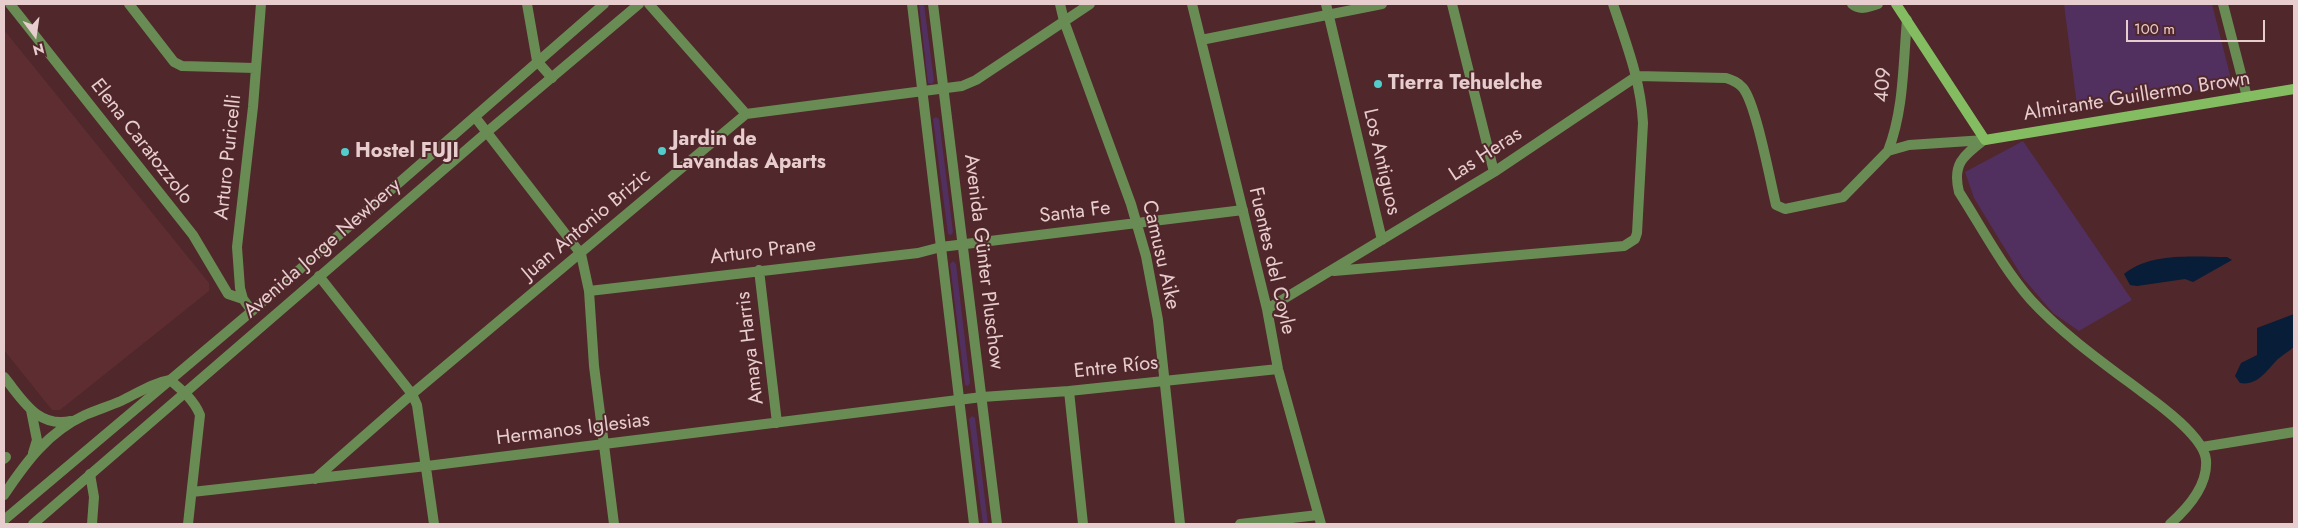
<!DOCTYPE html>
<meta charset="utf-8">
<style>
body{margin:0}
#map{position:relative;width:2298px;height:528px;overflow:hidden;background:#50272b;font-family:Jost,sans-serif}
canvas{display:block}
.frame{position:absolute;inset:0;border:5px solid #e8cdce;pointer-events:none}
.north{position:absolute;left:10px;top:10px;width:50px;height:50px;-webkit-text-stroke:4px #50272b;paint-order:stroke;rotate:166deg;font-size:14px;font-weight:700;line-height:20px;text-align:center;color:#e8cdce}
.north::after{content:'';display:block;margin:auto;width:18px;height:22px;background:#e8cdce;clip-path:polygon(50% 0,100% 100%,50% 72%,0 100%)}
.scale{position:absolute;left:2126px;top:20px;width:139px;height:22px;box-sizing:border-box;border:2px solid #e8cdce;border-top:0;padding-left:6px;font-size:15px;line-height:18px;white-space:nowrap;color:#e8cdce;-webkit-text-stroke:4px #50272b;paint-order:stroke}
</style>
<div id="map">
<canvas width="2298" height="528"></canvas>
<div class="frame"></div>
<div class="north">N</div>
<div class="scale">100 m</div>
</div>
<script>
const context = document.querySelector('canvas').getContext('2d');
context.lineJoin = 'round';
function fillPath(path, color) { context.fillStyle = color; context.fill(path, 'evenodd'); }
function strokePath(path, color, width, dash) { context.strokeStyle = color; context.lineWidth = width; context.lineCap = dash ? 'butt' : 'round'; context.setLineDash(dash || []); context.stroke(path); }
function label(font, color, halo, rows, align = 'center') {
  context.font = font + ' Jost,sans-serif'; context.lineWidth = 4; context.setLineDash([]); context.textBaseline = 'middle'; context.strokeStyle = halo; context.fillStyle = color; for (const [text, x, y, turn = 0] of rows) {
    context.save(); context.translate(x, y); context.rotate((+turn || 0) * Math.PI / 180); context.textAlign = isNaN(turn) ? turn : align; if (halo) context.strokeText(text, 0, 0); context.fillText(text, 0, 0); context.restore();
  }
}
fillPath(new Path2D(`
 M4 30 209 283V291L60 410H52L4 350Z`), '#5e2d32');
fillPath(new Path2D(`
 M919 4H924L934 81 932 84 928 83Z
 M2064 4H2212L2231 79 2224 87 2077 106Z
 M936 117 939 119 953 232 951 235 948 234 933 119Z
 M2023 141 2132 300 2079 331 2053 313 2023 278 1974 198 1965 172Z
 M953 261 956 264 970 383 968 386 965 385 950 264Z
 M972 416 975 418 988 524H983L969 419Z`), '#51305f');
fillPath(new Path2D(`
 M2227 257 2232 260 2193 282 2185 279 2137 286 2130 285 2124 274C2151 252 2194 257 2227 257Z
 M2294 314V347C2289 351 2283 355 2278 359 2266 371 2258 386 2240 383L2235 376 2241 363 2257 355V328Z`), '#081d37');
strokePath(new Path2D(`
 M10 4 193 235 228 294 243 299
 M129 4 174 62 182 66 255 68
 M527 4 537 61 552 78
 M649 4 746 114
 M1060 4 1064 21 1131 204 1146 256 1158 320 1180 524
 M1192 4 1267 309 1278 369 1321 524
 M1326 4 1382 240
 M1452 4 1494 172
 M1852 4C1860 11 1869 7 1878 4
 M2223 4 2247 97
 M1201 40 1382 4
 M475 117 581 254 589 291 594 366 614 524
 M1984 140C1963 156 1952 164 1959 192 1982 228 2003 268 2031 300 2061 333 2106 365 2142 392 2160 405 2204 437 2206 460 2208 485 2187 509 2170 524
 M1888 151C1904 110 1903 64 1907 20
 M759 270 777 423
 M1334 271 1624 246 1635 239 1637 233 1643 123C1641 81 1626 43 1613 4
 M319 276 412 394 417 405 434 524
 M589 291 918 253 941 247 1243 210
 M1267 309 1494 172 1637 76 1726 78C1732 80 1738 82 1743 88 1756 104 1770 180 1776 205L1785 209 1843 197 1888 151 1909 145 1985 140
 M252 311 243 299 240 288 237 247 253 107 261 4
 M4 377C23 400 37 428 71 421
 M1069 391 1083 524
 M31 410 37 440 33 453
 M2202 447 2294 432
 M4 459 6 457
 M90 474 94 497 92 524
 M315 479 412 394 746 114 962 86 976 80 1090 4
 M192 492 427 466 982 397 1069 391 1278 369
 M4 495C26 462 48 432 85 415 97 410 109 406 121 401 138 393 152 383 170 380 182 390 194 400 200 415L188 524
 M1240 524 1318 515`), '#698c54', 10);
strokePath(new Path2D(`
 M912 4 974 524
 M933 4 997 524
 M4 520 252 311 604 4
 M33 524 487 132 639 4`), '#698c54', 10);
strokePath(new Path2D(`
 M1896 4 1985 140 2294 89`), '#84bd61', 10);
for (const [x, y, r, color] of [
 [1378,84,5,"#52cdcc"],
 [662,151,5,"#52cdcc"],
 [345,152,5,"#52cdcc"]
]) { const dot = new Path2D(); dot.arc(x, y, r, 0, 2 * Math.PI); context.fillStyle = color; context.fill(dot); strokePath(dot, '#50272b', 2); }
label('bold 20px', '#e8cdce', '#50272b', [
 ["Tierra Tehuelche",1388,84],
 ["Jardin de",672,140],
 ["Lavandas Aparts",672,163],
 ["Hostel FUJI",355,152]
], 'left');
label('20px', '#e8cdce', '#50272b', [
 ["409",1884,85,-85],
 ["Almirante Guillermo Brown",2137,97,-9],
 ["Elena Caratozzolo",141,142,52],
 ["Las Heras",1486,155,-33],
 ["Arturo Puricelli",229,157,-84],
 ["Los Antiguos",1381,162,77],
 ["Santa Fe",1075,213,-7],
 ["Juan Antonio Brizic",587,225,-40],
 ["Avenida Jorge Newbery",323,249,-41],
 ["Arturo Prane",763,252,-7],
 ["Camusu Aike",1160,255,77],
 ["Fuentes del Coyle",1271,261,77],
 ["Avenida Günter Pluschow",983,262,83],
 ["Amaya Harris",751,348,-97],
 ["Entre Ríos",1116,368,-6],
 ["Hermanos Iglesias",573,430,-7]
]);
</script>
